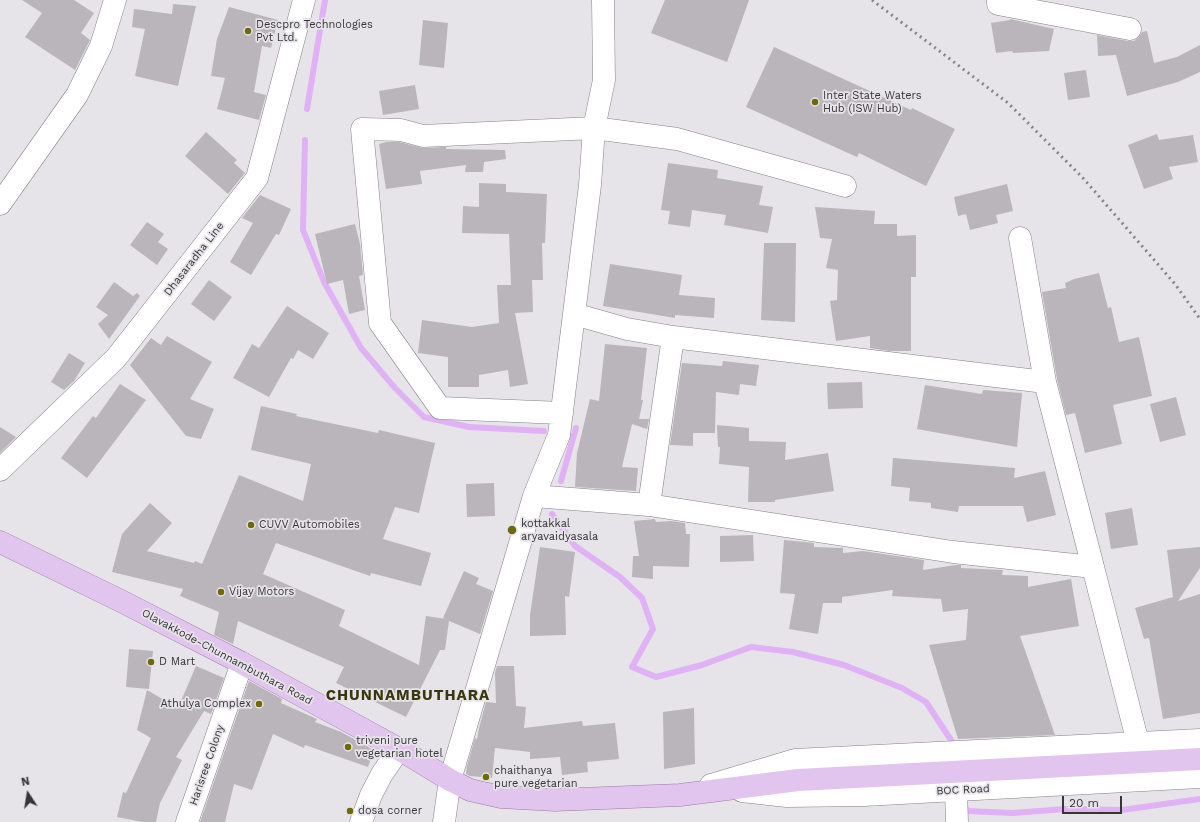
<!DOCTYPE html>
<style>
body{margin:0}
#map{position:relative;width:1200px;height:822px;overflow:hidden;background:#e7e4e9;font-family:"Work Sans",sans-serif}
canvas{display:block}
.north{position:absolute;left:8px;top:774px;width:40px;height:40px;-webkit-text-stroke:3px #e7e4e9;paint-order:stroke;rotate:348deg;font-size:11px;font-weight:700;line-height:16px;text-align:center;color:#363537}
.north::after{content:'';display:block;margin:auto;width:14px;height:18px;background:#363537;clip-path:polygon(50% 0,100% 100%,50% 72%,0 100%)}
.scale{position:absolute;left:1062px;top:796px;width:60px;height:18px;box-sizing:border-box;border:2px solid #363537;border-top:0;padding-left:5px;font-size:12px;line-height:14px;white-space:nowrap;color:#363537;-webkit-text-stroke:3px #e7e4e9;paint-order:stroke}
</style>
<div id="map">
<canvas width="1200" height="822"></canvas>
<div class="north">N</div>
<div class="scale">20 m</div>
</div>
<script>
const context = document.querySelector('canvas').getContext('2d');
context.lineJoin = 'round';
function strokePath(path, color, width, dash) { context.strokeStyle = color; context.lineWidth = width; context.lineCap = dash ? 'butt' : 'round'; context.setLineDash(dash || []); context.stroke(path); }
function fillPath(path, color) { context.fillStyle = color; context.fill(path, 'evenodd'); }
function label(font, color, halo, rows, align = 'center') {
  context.font = font + ' "Work Sans",sans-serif'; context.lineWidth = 3.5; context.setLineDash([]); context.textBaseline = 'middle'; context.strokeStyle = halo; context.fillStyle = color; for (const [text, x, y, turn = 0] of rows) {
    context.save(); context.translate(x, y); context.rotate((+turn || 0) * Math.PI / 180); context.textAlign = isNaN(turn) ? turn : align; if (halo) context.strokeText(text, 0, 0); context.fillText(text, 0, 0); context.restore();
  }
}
strokePath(new Path2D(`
 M307 109 325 0
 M305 140 303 230 324 282 361 348 395 388 424 417 469 427 544 431
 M561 481 576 428
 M552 514 575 546 620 577 642 598 653 629 632 667 656 677 702 665 751 647 793 652 844 665 902 688 926 702 951 740
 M966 808 967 811 1013 813 1065 809 1122 810 1200 799`), '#e0b1f4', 6);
fillPath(new Path2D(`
 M22 0H74L94 13 81 33 90 40 75 70 25 37 42 13Z
 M665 0H749L727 62 651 33Z
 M173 4 196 6 178 86 135 76 145 29 132 27 134 9 172 14Z
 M229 7 278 20 271 48 262 46 254 92 266 95 259 120 217 109 225 78 211 76 217 39Z
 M1010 19 1054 29 1049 51 1013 53 1012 51 996 53 991 23 1010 20Z
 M423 20 448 23 444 68 419 65Z
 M1147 31 1154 63 1177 57 1200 45V72L1178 82 1127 96 1116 55 1098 56 1097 35 1128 41H1134L1139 37 1142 32Z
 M774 47 911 110 912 108 955 129 926 186 859 153 857 157 746 107Z
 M1086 70 1090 97 1068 100 1064 73Z
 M415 85 419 109 383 115 379 91Z
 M206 132 237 160 234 163 245 173 228 194 185 156Z
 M1157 134 1159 140 1193 135 1198 162 1169 167 1173 179 1144 189 1128 145Z
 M387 142H399L423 148 446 147V149L505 150 506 159 484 162 483 172H465L466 165 420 171 422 184 386 189 379 144Z
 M668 163 718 170 717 178 763 186 759 205 773 207 768 233 724 225 726 215 692 210 690 227 668 224 670 211 661 210Z
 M479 183 506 184V192L547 194 545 243H542L543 280H532L533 312 515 313 528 384 510 387 508 370 479 375V387H448V357L418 353 422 320 472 327 499 323 497 285H511L509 234 462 233 463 206 479 207Z
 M1007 184 1013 211 996 215 998 223 970 230 966 214 958 216 954 197Z
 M260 195 291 209 279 235 276 234 251 275 230 262 253 223 242 218Z
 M815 207 875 211 874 224H897V236L916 235V277H911V351H889L870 348V336L836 341 830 301 837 300 838 270 826 268 832 239 820 238Z
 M147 222 164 234 158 242 168 249 157 265 130 245Z
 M355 224 360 244 363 275 359 276 365 310 349 314 343 280 327 284 315 234Z
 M764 243H796L795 322 761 320Z
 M610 264 682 275 679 295 715 298 714 318 675 315V318L603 306Z
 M1099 273 1108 308 1111 307 1119 342 1139 337 1152 396 1113 405 1122 444 1085 453 1075 413 1066 415 1057 379 1042 292 1066 288 1065 283 1074 279Z
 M209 280 232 297 214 321 191 304Z
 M114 282 133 296 137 293 140 296 109 339 98 324 108 315 96 307Z
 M287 306 329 333 313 359 298 350 293 359 291 358 269 397 233 378 252 344 259 348Z
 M167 336 212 362 190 399 214 409 201 439 186 436 130 365 151 338 161 345Z
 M605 344 647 348 641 400H643L639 419H649L647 429 632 424 622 467 638 468 636 491 575 487 577 453 590 399 599 401Z
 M69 353 85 363 74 381 64 390 51 382Z
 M723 361 759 365 756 386 740 384 739 395 716 392 715 433H693V446L670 445 682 363 722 366Z
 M862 382 863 408 828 409 827 383Z
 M120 384 146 400 87 478 61 458 93 416 96 418Z
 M925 385 982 394 983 390 1022 393 1017 447 917 429Z
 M1176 397 1186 435 1160 442 1150 404Z
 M261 406 297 414 296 416 378 433 379 430 435 443 419 513 395 507 383 539 431 553 421 586 371 573 370 576 276 543 263 574 345 610 339 626 419 665 426 616 446 619 443 618 464 571 479 578 476 584 493 591 480 634 449 621 445 650H440L406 717 336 683 344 667 238 621 233 644 214 635 219 612 180 596 183 589 112 572 122 534 150 503 172 523 147 551 194 563 195 561 202 564 239 475 303 501 311 464 251 450Z
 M717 425 749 428V441L786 442 785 460 828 453 834 491 775 500V502H748L749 467 719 464 720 447H718Z
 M0 427 16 437 0 453Z
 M893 458 1015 468 1014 478 1045 471 1056 515 1027 522 1023 506H959L958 512 931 508V503L909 501 910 488 891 486Z
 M494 483 495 516 467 517 466 484Z
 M1132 508 1138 545 1111 549 1105 513Z
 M655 519 656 522 671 521 685 523 686 534H690L689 567 653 566V579L632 577 633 556H639L634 521Z
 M753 535 754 561 720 562V536Z
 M784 540 814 543V547L843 548V553L863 551 924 560 923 570 956 565H961V568L1003 570 1002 575 1028 576V587L1071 579 1079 626 1020 636 1055 735 958 739 929 645 966 640 968 609 943 612 941 599 892 596 893 590 842 597V603H823L818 634 789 629 795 594 780 593Z
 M540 547 575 552 569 597 565 596 566 635 530 636V615Z
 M1200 547V568L1178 601 1200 594V713L1163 719 1149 638 1144 639 1135 608 1173 597 1167 550Z
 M129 649 153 651 149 689 126 687Z
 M196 666 224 678 211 714 204 711 176 757 182 760 160 803 156 822H142L117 817 123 792 126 793 151 738 137 730 147 690 178 708Z
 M497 666H514L516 706 526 707 524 728 582 721 583 726 615 723 619 759 587 762 588 772 562 775 560 757 530 759V752L495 748 492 778 470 776 466 774 467 766 475 738 477 739 479 728 486 702 496 703 495 673Z
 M249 681 282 699 281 703 317 719 315 722 341 732 374 750 368 767 305 745 304 748 273 734 252 790 234 784 225 822H200Z
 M694 708 695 764 664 769 663 712Z`), '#b9b5ba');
const minor = new Path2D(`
 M998 0V4L1130 29
 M0 204 77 95 101 46 115 0
 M1020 238 1045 382
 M562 413 440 408 380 323 362 129 401 130 423 136 594 128 677 139 845 186
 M0 470 116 358 257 178 304 0
 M534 496 649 505 953 552 1093 567 1045 382 673 337 627 329 574 314
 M649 505 673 337
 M1093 567 1138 743
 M711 785 795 760 1200 740
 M742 791 787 796 864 795 1200 777
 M956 791 957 822
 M187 822 242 663
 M361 822 371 795 382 774 399 749
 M444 822 450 780 534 496 559 435 590 185 594 128 604 80 603 0`);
const major = new Path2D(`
 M0 542 121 601 242 663 399 749 450 780 470 790 501 797 555 800 680 795 798 780 1200 759`);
strokePath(minor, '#848185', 23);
strokePath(major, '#9979a7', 23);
strokePath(minor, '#fff', 22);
strokePath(major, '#e2c5ef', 22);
strokePath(new Path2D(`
 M872 0 1008 103 1083 178 1175 284 1200 319`), '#868488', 3, [2, 4]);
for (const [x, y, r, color] of [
 [248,31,4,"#6f6902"],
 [815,102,4,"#6f6902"],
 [251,525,4,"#6f6902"],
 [512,530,5,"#6f6902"],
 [221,592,4,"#6f6902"],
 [151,662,4,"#6f6902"],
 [259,704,4,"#6f6902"],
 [348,747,4,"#6f6902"],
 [486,777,4,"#6f6902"],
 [350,811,4,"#6f6902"]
]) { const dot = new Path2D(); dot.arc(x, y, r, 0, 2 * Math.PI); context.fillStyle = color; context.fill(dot); strokePath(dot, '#e7e4e9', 1.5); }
label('11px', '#363537', '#e7e4e9', [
 ["Descpro Technologies",256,25],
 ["Pvt Ltd.",256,38],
 ["Inter State Waters",823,96],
 ["Hub (ISW Hub)",823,109],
 ["kottakkal",521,524],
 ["aryavaidyasala",521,537],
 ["CUVV Automobiles",259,525],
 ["Vijay Motors",229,592],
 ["D Mart",159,662],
 ["Athulya Complex",251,704,"right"],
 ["triveni pure",356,741],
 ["vegetarian hotel",356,754],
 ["chaithanya",494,771],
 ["pure vegetarian",494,784],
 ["dosa corner",358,811]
], 'left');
label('11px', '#363537', '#e7e4e9', [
 ["Dhasaradha Line",194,259,-52],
 ["Olavakkode-Chunnambuthara Road",227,657,28],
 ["Harisree Colony",207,765,-71],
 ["BOC Road",963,790,-3]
]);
context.letterSpacing = '1px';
label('bold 15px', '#3a370d', '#e7e4e9', [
 ["CHUNNAMBUTHARA",408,696]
]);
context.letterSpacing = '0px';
</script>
